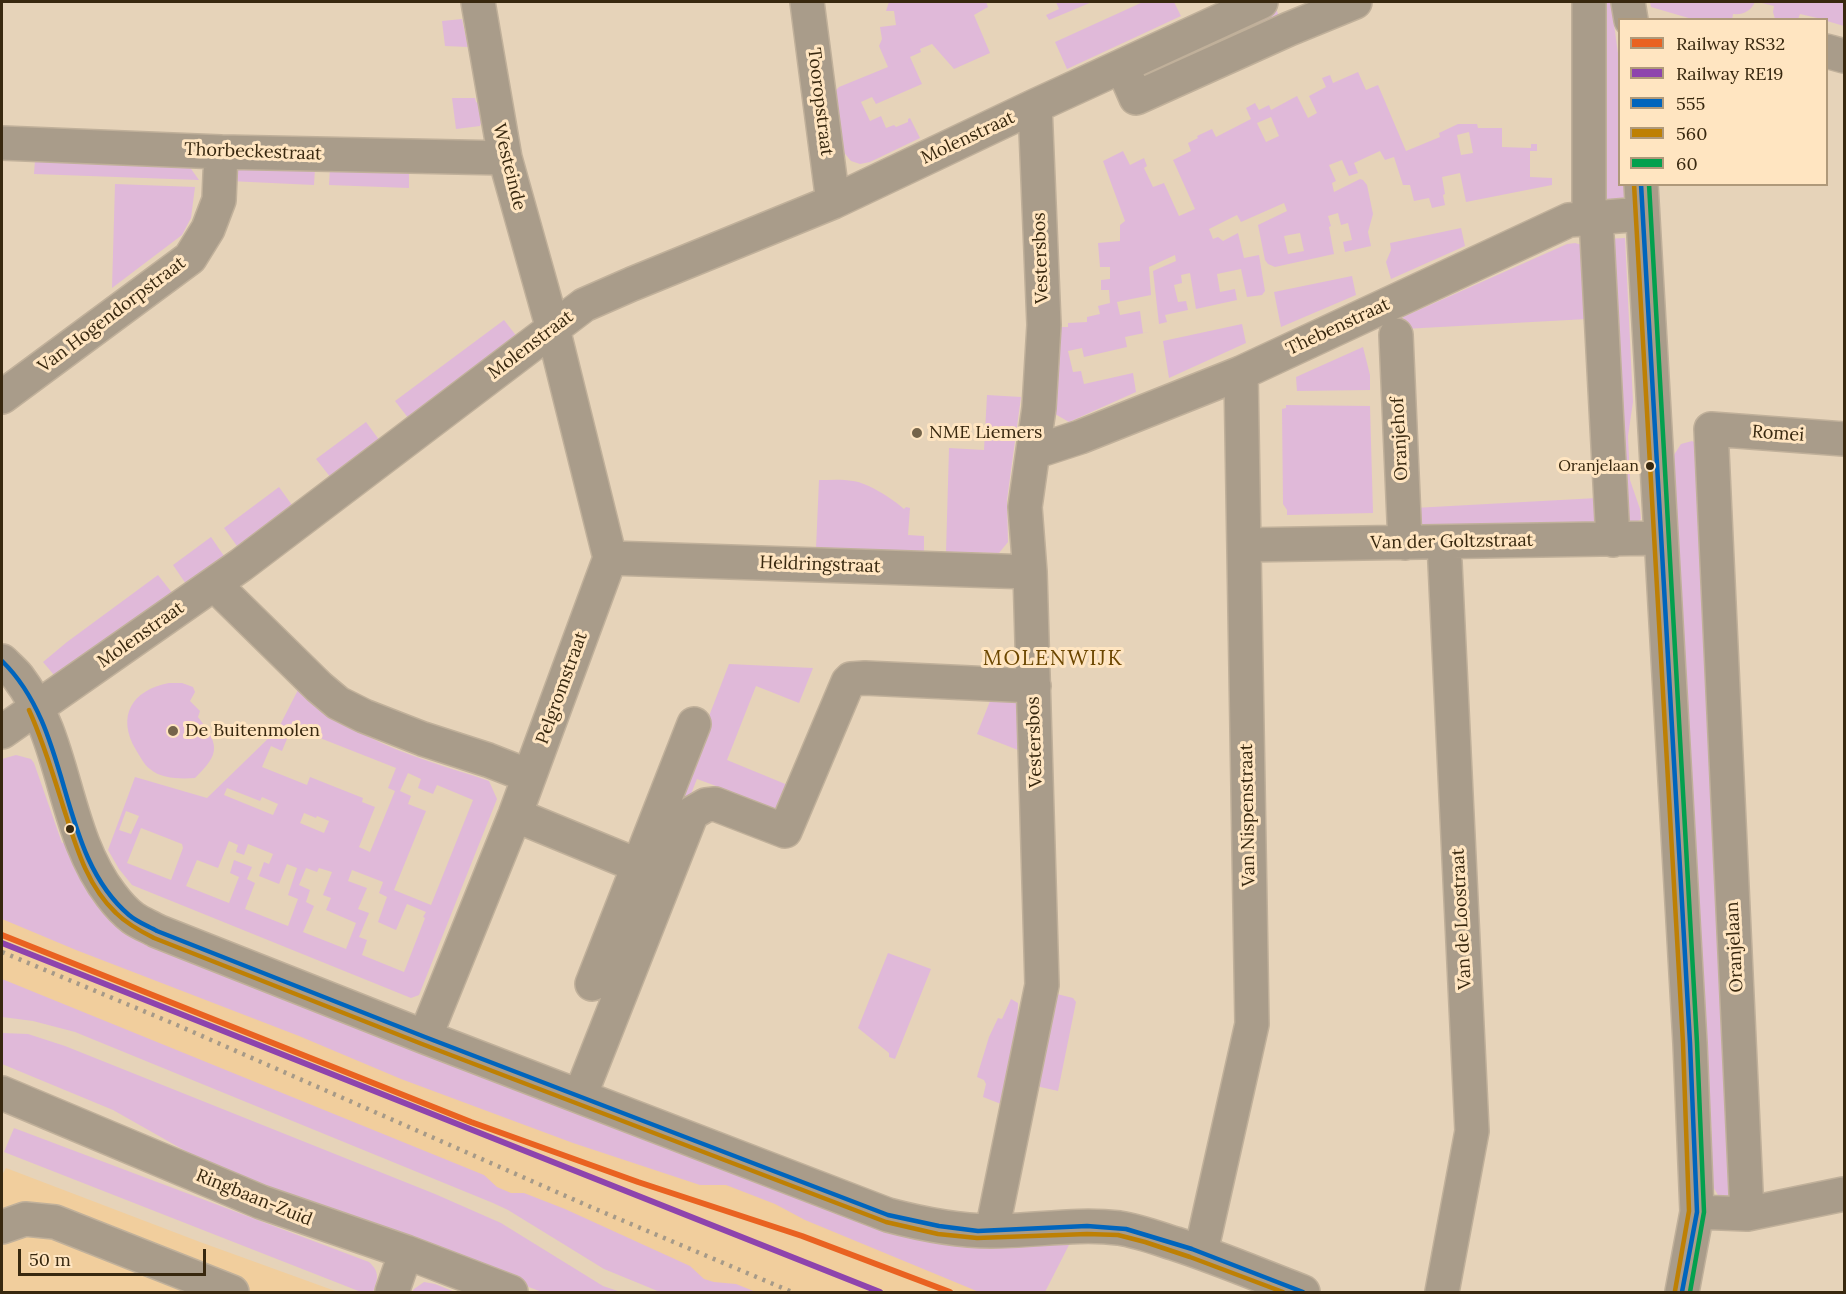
<!DOCTYPE html>
<style>
body{margin:0}
#map{position:relative;width:1846px;height:1294px;overflow:hidden;background:#e6d3b9;font-family:Lora,serif}
canvas{display:block}
.frame{position:absolute;inset:0;border:3px solid #38280f;pointer-events:none}
.legend{position:absolute;left:1618px;top:18px;width:210px;height:168px;box-sizing:border-box;background:#ffe5c1;border:2px solid #af997a;margin:0;padding:8px 10px;list-style:none;font-size:18px;color:#38280f}
.legend li{display:flex;align-items:center;gap:12px;height:30px}
.legend b{width:30px;border:2px solid #af997a}
.scale{position:absolute;left:18px;top:1249px;width:188px;height:27px;box-sizing:border-box;border:3px solid #38280f;border-top:0;padding-left:8px;font-size:18px;line-height:21px;white-space:nowrap;color:#38280f;-webkit-text-stroke:4px #ffe5c1;paint-order:stroke}
</style>
<div id="map">
<canvas width="1846" height="1294"></canvas>
<div class="frame"></div>
<ul class="legend">
<li><b style="height:8px;background:#e96221"></b>Railway RS32</li>
<li><b style="height:8px;background:#8e44ad"></b>Railway RE19</li>
<li><b style="height:8px;background:#0065bd"></b>555</li>
<li><b style="height:8px;background:#be8004"></b>560</li>
<li><b style="height:8px;background:#03a04e"></b>60</li>
</ul>
<div class="scale">50 m</div>
</div>
<script>
const context = document.querySelector('canvas').getContext('2d');
context.lineJoin = 'round';
function fillPath(path, color) { context.fillStyle = color; context.fill(path, 'evenodd'); }
function strokePath(path, color, width, dash) { context.strokeStyle = color; context.lineWidth = width; context.lineCap = dash ? 'butt' : 'round'; context.setLineDash(dash || []); context.stroke(path); }
function label(font, color, halo, rows, align = 'center') {
  context.font = font + ' Lora,serif'; context.lineWidth = 6; context.setLineDash([]); context.textBaseline = 'middle'; context.strokeStyle = halo; context.fillStyle = color; for (const [text, x, y, turn = 0] of rows) {
    context.save(); context.translate(x, y); context.rotate((+turn || 0) * Math.PI / 180); context.textAlign = isNaN(turn) ? turn : align; if (halo) context.strokeText(text, 0, 0); context.fillText(text, 0, 0); context.restore();
  }
}
fillPath(new Path2D(`
 M2 900 1005 1292H669L517 1211 2 997Z
 M6 1168 200 1242 338 1292H2V1175Z`), '#f1ce9d');
fillPath(new Path2D(`
 M889 2H986L988 7 974 15 990 53 954 69 932 44 920 49 921 52 910 57 922 84 876 104 872 97 861 102 870 121 881 116 886 128 894 125 896 127 908 122V119L910 118 920 138 870 162 860 164 851 161 841 149 833 93 839 87 888 67 879 46 882 39 880 27 896 25 894 11H886Z
 M1056 2H1092L1049 20 1046 15 1059 9Z
 M1143 2H1174L1181 16 1067 69 1055 42Z
 M1597 2H1611L1619 61 1620 184 1629 185 1627 196 1616 201 1600 202V169L1606 162 1607 158V48L1597 37Z
 M1650 2H1755C1751 11 1743 15 1733 14L1732 20 1692 19 1651 7Z
 M1758 2H1844V26L1827 21 1826 20 1800 14 1798 19H1775L1773 12 1774 6Z
 M1276 9 1282 23 1147 83 1140 70 1146 67 1157 70 1273 15Z
 M462 19 468 47 445 46 442 21Z
 M1358 72 1366 90 1378 85 1406 151 1440 137 1439 133 1458 124H1477L1478 128H1502V147L1531 148V144H1537V151H1530V177L1552 178V185L1466 202 1460 173 1442 177 1445 194 1443 195 1445 205 1432 208 1429 198 1414 201 1410 185H1403L1394 157 1385 160 1380 151 1354 163 1358 173 1349 176 1342 160 1329 165 1336 181 1332 183 1334 192 1360 179 1363 180 1367 185 1373 214 1368 232 1371 246 1345 252 1343 242 1352 240 1348 223 1341 225 1338 213 1328 216 1331 226 1329 227 1334 254 1275 267 1268 264 1265 260 1258 225 1287 211 1284 203 1241 222 1237 215 1209 229 1213 239 1218 237 1223 241 1238 233 1244 258 1259 255 1265 291 1262 295 1247 297 1241 269 1217 274 1220 292 1235 289 1237 300 1196 309 1190 273 1181 275 1182 283 1174 285 1178 302 1186 301 1188 310 1165 315 1167 322 1159 324 1153 271 1176 261 1175 255 1149 267 1151 295 1117 302 1120 315 1140 311 1143 333 1149 332 1125 337 1127 347 1084 357 1082 348 1068 351 1073 372 1081 371 1084 384 1133 373 1136 392 1069 422 1055 414 1060 352V327H1068V323L1087 322V317L1100 314 1098 306 1110 303 1109 290H1101V280L1110 279V267H1100L1098 243 1120 241V225L1125 221 1103 161 1123 151 1130 165 1144 158 1147 166 1144 168 1153 187 1164 183 1179 216 1195 209 1173 160 1191 151 1188 143 1198 138 1197 136 1212 129 1216 137 1251 119 1246 108 1255 103 1259 110 1269 105 1271 110 1297 96 1308 118 1317 113 1309 96 1326 87 1322 78 1330 75 1333 83ZM1271 117 1279 136 1266 142 1257 123ZM1469 132 1473 153 1461 155 1457 135ZM1300 233 1304 251 1288 254 1284 236Z
 M452 98H475L476 102 482 105 483 116 480 126 456 129Z
 M35 160 189 166 199 180 34 174Z
 M242 167 315 168 314 185 229 181 235 171Z
 M330 168 409 171V188L329 185Z
 M115 184 195 187 191 218 182 235 112 288Z
 M1461 228 1465 246 1391 279 1386 262 1391 250 1390 243Z
 M1625 238 1633 402 1628 436 1630 480 1640 509 1641 519 1634 524H1621L1604 239Z
 M1575 243 1582 245 1587 319 1404 329 1403 317 1567 244Z
 M1352 276 1356 295 1281 327 1274 292Z
 M504 320 518 338 409 419 395 401Z
 M1242 324 1246 343 1169 378 1163 341Z
 M1363 347 1370 375V390L1297 391 1296 377Z
 M987 395 1021 397 1007 500 1008 542 999 553 946 552 949 448 984 450Z
 M1286 405 1370 406 1373 513 1287 515V510L1283 504 1282 409 1286 408Z
 M366 422 380 441 331 478 316 459Z
 M1692 441 1698 444 1738 1198H1728L1718 1195 1712 1185V1138L1672 458 1681 444Z
 M819 480C830 480 842 479 853 481 868 483 893 499 904 509L906 507 910 508 908 535 924 536V553L816 548Z
 M279 487 292 505 237 546 224 528Z
 M1597 498 1599 526 1420 528 1414 508Z
 M211 537 224 556 186 584 173 565Z
 M158 575 173 594 61 674 54 675 43 662 67 642Z
 M729 664 813 668 799 703 756 686 727 760 795 788 785 814 715 789 716 786 697 779 596 1032 589 1029Z
 M169 683H182L193 687 195 692 190 701 200 711 198 717C218 744 222 752 195 778 181 779 161 779 150 769 144 765 140 756 136 750 116 716 132 690 169 683Z
 M299 688C321 705 343 723 367 736 405 756 449 767 489 781L497 799 419 995 411 998 132 885 119 869 108 850 135 777 207 798 278 729ZM292 727 396 768 388 788 395 791 370 852 359 847 375 807 362 802 363 798 310 777 307 785 262 767 271 746 282 751ZM408 773 421 779 418 788 433 794 437 785 473 800 431 905 394 890 426 811 408 804 411 796 400 791ZM227 788 260 801 262 797 278 804 273 815 224 795ZM126 811 139 816 131 834 119 830ZM304 813 316 818 317 816 329 821 324 833 300 823ZM141 828 182 844 183 848 171 880 127 863ZM229 841 238 845 236 852 244 855 248 844 273 854 269 864 264 862 259 876 279 884 287 864 297 868 288 895 298 899 288 926 245 909 255 883 247 879 252 867 234 860 230 873 239 877 229 903 186 886 197 860 218 868ZM306 868 317 872 319 868 332 872 323 895 331 898 326 910 356 923 346 949 303 932 314 906 306 902 310 890 299 885ZM352 870 383 882 379 893 387 897 378 922 396 930 407 904 426 912 423 917 425 918 404 972 362 955 367 940 359 937 369 913 358 909 367 888 348 881Z
 M994 691 1016 692 1018 750 977 734Z
 M16 755 31 759 34 763 62 843 68 841 91 889 801 1196 1066 1240 1069 1245 1045 1292H979L805 1220 775 1204 726 1185H700L573 1143 401 1079 299 1036 76 950 2 919V759Z
 M888 953 931 969 895 1059 889 1057V1053L858 1028Z
 M2 979 484 1175 497 1187 511 1193H524L565 1209 690 1266 704 1279 714 1282 736 1284 756 1292H660L604 1269 508 1210 493 1203 75 1032 33 1021 2 1017Z
 M1053 993 1073 998 1076 1002 1058 1091 1036 1086Z
 M1011 999 1018 1003 1017 1031 1001 1104 983 1097 986 1084 984 1080 977 1077 978 1073 989 1037 998 1018 1002 1019Z
 M2 1033 28 1034 65 1046 435 1194 501 1223 603 1286 621 1292H542L219 1170 113 1110 2 1064Z
 M14 1128 369 1262C380 1272 378 1279 373 1292H361L4 1152Z
 M424 1282 435 1284 455 1292H412L414 1289Z`), '#e0b9d9');
const minor = new Path2D(`
 M807 2 833 202
 M1589 2V217
 M1628 2 1631 20
 M1826 51 1844 56
 M1122 66 1136 98 1289 29 1355 2
 M2 143 221 152 505 158
 M1641 184 1690 1043 1697 1212 1682 1292
 M1596 217 1613 540
 M1396 335 1405 543
 M2 397 190 258 208 229 219 200 221 152
 M1034 452 1080 437 1241 373 1569 220 1642 214
 M1244 545 1660 538
 M610 558 1030 572
 M214 584 319 687 338 703 364 716 423 739 488 760 529 776
 M2 661C7 666 13 671 18 677 67 741 62 831 111 895 117 903 125 912 133 918 140 923 150 927 157 931L425 1037 888 1215C922 1224 956 1231 991 1231 1034 1231 1076 1223 1119 1228 1138 1231 1157 1238 1176 1244 1219 1258 1261 1276 1303 1292
 M2 732 241 565 584 305 632 284 833 202 1035 106 1261 2
 M515 815 639 866
 M592 984 694 724
 M425 1037 515 815 610 558 553 329 505 158 478 2
 M2 1093 261 1202 406 1252 511 1292
 M580 1096 692 813 706 805 715 804 785 831 848 682 851 679 865 678 1034 686
 M1697 1212 1747 1214 1844 1194
 M1747 1214 1711 429 1844 439
 M2 1227 25 1219 55 1222 232 1292
 M992 1231 1042 985 1030 572 1025 507 1039 408 1044 325 1035 106
 M1201 1252 1252 1024 1241 373
 M392 1292 406 1252
 M1442 1292 1472 1131 1444 542`);
strokePath(minor, '#c0b09a', 36);
strokePath(minor, '#a99c8a', 33);
strokePath(new Path2D(`
 M2 952 177 1025 593 1208 792 1292`), '#a69a88', 4.5, [3, 6]);
strokePath(new Path2D(`
 M1641 184 1690 1043 1697 1212 1682 1292
 M2 661C74 731 56 853 129 915 137 922 148 926 157 931L425 1037 888 1215 939 1226 978 1231 1087 1226 1126 1229 1192 1249 1303 1292`), '#0065bd', 4.5);
strokePath(new Path2D(`
 M1634 184 1683 1043 1689 1211 1675 1291
 M29 710C43 741 53 774 63 806 75 843 86 885 116 913 127 924 140 931 154 938L422 1044 886 1222 938 1234 977 1238 1087 1234 1118 1235 1145 1242 1190 1257 1283 1292`), '#be8004', 4.5);
strokePath(new Path2D(`
 M1649 184 1697 1043 1704 1212 1690 1292`), '#03a04e', 4.5);
strokePath(new Path2D(`
 M2 935 471 1122 638 1182 802 1236 950 1292`), '#e96221', 6);
strokePath(new Path2D(`
 M2 943 880 1292`), '#8e44ad', 6);
for (const [x, y, r, color] of [
 [917,433,6,"#75644a"],
 [1650,466,5,"#38280f"],
 [173,731,6,"#75644a"],
 [70,829,5,"#38280f"]
]) { const dot = new Path2D(); dot.arc(x, y, r, 0, 2 * Math.PI); context.fillStyle = color; context.fill(dot); strokePath(dot, '#ffe5c1', 2); }
label('16px', '#38280f', '#ffe5c1', [
 ["Oranjelaan",1639,466]
], 'right');
label('18px', '#38280f', '#ffe5c1', [
 ["Tooropstraat",820,102,83],
 ["Molenstraat",968,138,-25],
 ["Thorbeckestraat",253,152,2],
 ["Westeinde",509,167,76],
 ["Vestersbos",1041,258,-92],
 ["Van Hogendorpstraat",112,315,-37],
 ["Thebenstraat",1338,327,-25],
 ["Molenstraat",531,345,-37],
 ["Romei",1778,434,4],
 ["Oranjehof",1400,439,-93],
 ["Van der Goltzstraat",1452,542,-1],
 ["Heldringstraat",820,565,2],
 ["Molenstraat",141,635,-35],
 ["Pelgromstraat",562,688,-70],
 ["Vestersbos",1035,742,-92],
 ["Van Nispenstraat",1248,815,-91],
 ["Van de Loostraat",1462,919,-93],
 ["Oranjelaan",1735,947,-93],
 ["Ringbaan-Zuid",254,1198,22]
]);
label('18px', '#38280f', '#ffe5c1', [
 ["NME Liemers",929,433],
 ["De Buitenmolen",185,731]
], 'left');
context.letterSpacing = '1.5px';
label('21px', '#6c4700', '#ffe5c1', [
 ["MOLENWIJK",1053,659]
]);
context.letterSpacing = '0px';
</script>
